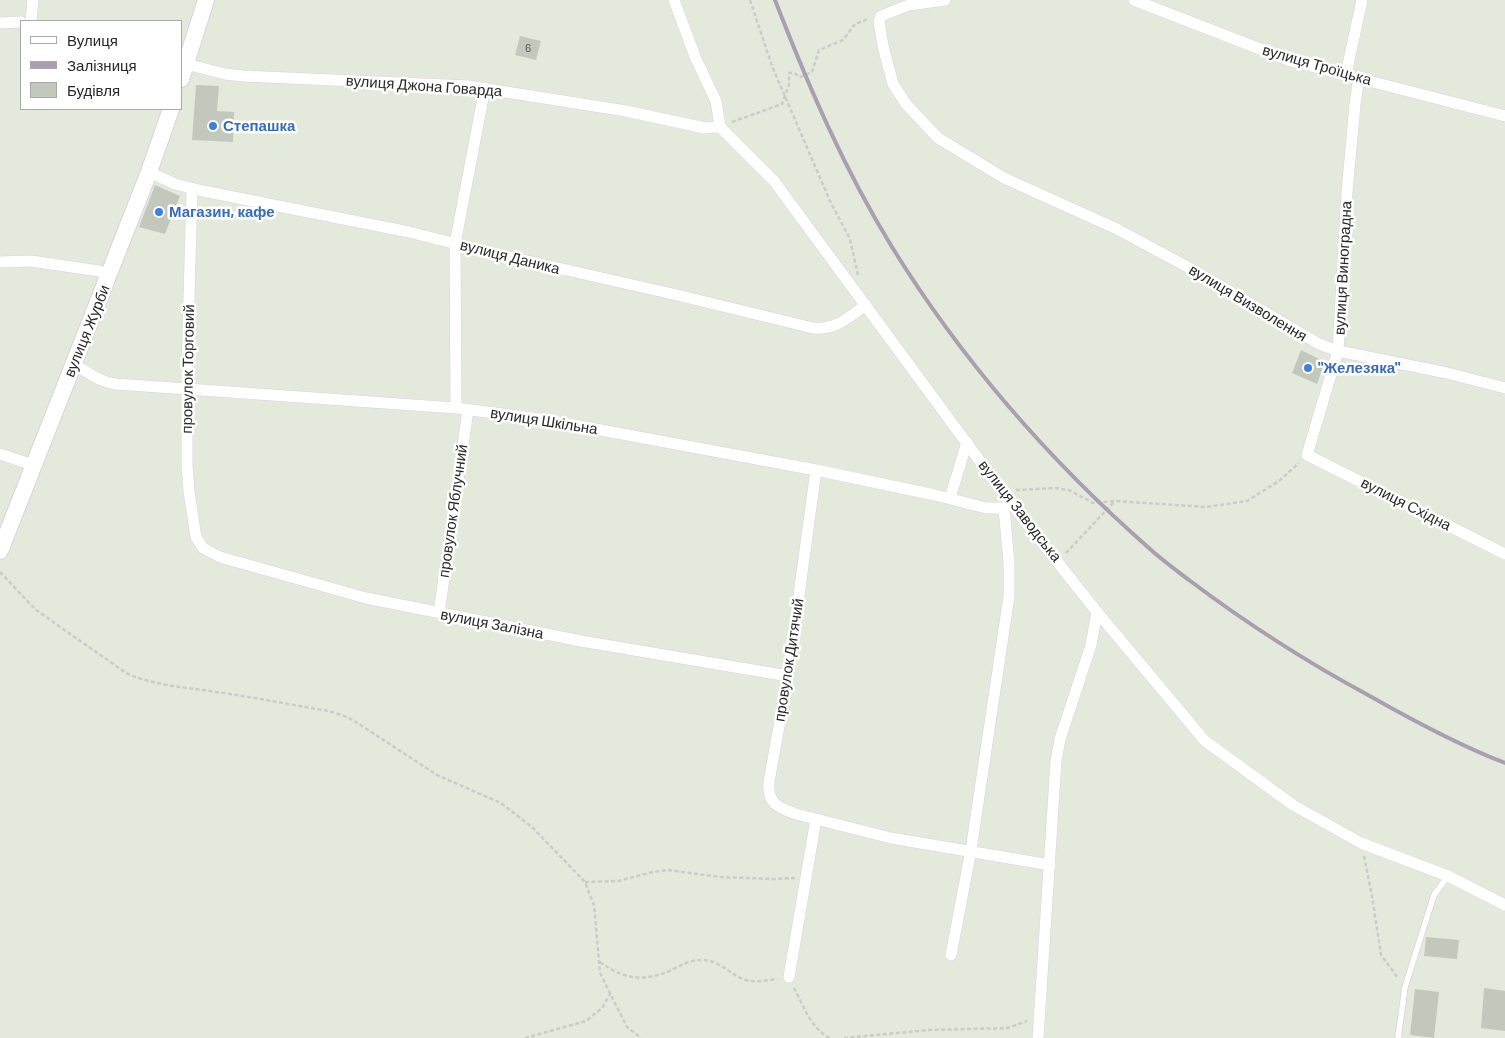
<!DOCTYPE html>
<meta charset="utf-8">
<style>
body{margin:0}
#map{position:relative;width:1505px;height:1038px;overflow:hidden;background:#e4eadb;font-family:Barlow,sans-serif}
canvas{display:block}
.legend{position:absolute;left:20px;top:20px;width:162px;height:90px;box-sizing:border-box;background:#fff;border:1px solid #a9a9a9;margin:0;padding:6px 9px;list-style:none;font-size:15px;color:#282828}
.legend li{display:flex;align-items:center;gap:10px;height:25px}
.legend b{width:25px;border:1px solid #a9a9a9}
</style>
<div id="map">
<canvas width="1505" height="1038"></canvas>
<ul class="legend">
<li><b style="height:6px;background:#fff"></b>Вулиця</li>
<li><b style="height:6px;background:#ab9eb1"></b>Залізниця</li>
<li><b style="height:14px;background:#c3c8bd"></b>Будівля</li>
</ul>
</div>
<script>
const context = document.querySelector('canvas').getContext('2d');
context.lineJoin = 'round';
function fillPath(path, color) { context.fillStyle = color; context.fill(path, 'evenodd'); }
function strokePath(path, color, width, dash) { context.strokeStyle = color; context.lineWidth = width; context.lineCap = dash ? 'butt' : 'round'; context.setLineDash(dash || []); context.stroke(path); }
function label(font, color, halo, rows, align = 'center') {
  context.font = font + ' Barlow,sans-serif'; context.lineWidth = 5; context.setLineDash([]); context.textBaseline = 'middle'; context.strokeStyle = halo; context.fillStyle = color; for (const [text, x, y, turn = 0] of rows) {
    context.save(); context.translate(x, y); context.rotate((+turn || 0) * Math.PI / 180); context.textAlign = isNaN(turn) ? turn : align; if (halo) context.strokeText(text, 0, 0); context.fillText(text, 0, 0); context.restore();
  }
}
fillPath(new Path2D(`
 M520 36 541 41 536 60 515 55Z
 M196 85 219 86 217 111 234 112 233 142 192 140Z
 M155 185 180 196 165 234 139 227Z
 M1301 350 1325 362 1317 384 1292 373Z
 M1426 937 1459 940 1457 959 1424 956Z
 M1484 988 1505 991V1031L1481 1028Z
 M1415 989 1439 992 1434 1038 1410 1035Z`), '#c3c8bd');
const lane = new Path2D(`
 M1398 1038 1405 987 1434 895 1448 876`);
const street = new Path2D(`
 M674 0 696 59 716 101 720 127 774 181 1010 502 1097 612 1091 645 1060 739 1056 761 1038 1038
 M945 0 909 5 881 16 879 21 883 46 893 84 906 104 938 138 1004 178 1117 229 1193 270 1319 344 1338 351 1447 373 1505 388
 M1134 0 1291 61 1505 116
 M31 21 33 0
 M0 23 21 22
 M186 64 225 74 243 76 468 86 626 111 705 128 720 127
 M1346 74 1362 0
 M1359 77 1355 104 1347 192 1338 351 1307 455 1505 554
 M149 172 175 184 203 191 409 232 496 254 677 295 813 328C837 330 847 318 866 305
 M192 189 187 369V465L189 492 196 537 203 548 220 557 366 598 581 641 788 676
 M0 262 31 261 99 271 109 275
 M74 364C88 373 100 382 116 384L456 408 547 420 816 470 935 495 986 508H1004L1010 502
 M456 408 455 244 485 88
 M0 454 33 465
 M816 470 788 676 769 782C767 803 778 808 796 814L891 838 1050 865
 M950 498 967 442
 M1097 612 1205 741 1293 805 1361 843 1448 876 1505 905
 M439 613 468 410
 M951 955 971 850 1009 596V563L1004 508
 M789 977 816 819`);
const secondary = new Path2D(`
 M181 79 206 0
 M0 551 149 172 171 109`);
strokePath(lane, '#dad0e0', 7);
strokePath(street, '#dad0e0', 12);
strokePath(secondary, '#dad0e0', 18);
strokePath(new Path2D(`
 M750 0 772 66 830 201 850 239 858 275
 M732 122 782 104 789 85V73H794L800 77 812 72 819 50 843 40 855 24 868 19
 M1016 490 1055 488 1069 490 1093 503 1115 501 1206 507 1247 501 1279 481 1299 463
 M1066 553 1115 501
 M0 572 36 610 126 673C155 686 185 687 216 692 254 697 291 705 329 711L347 717 362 726 437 775 501 803 532 827 585 882 594 905 600 973 627 1027 641 1038
 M1364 856 1372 896 1381 955 1398 978
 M585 882 618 881 653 872 668 870 720 877 774 879 795 878
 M600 962C625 980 644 982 672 970 681 965 690 960 701 960 720 959 732 978 750 981 758 982 769 980 777 979
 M794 988C803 1005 811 1029 830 1038
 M525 1038 586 1021 602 1008 610 994
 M844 1038 929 1030 1008 1028 1027 1021`), '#cbcbcb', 2.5, [4, 2.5]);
strokePath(lane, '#fff', 5.5);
strokePath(street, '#fff', 11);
strokePath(secondary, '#fff', 16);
strokePath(new Path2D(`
 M775 0C808 85 844 169 892 247 961 359 1051 462 1150 549 1162 560 1176 570 1189 580 1246 623 1305 661 1368 695 1412 720 1458 745 1505 763`), '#ab9eb1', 4);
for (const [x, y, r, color] of [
 [213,126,5,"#3f7fe0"],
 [159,212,5,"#3f7fe0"],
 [1308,368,5,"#3f7fe0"]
]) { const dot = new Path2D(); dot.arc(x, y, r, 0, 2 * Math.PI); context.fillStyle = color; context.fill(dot); strokePath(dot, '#fff', 2); }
label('12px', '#4f504d', null, [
 ["6",528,48]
]);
label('15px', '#282828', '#fff', [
 ["вулиця Троїцька",1317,65,16],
 ["вулиця Джона Говарда",424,86,4],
 ["вулиця Даника",510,257,14],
 ["вулиця Виноградна",1343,268,-87],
 ["вулиця Визволення",1248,303,31],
 ["вулиця Журби",87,331,-68],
 ["провулок Торговий",188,369,-89],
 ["вулиця Шкільна",544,421,9],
 ["вулиця Східна",1406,504,27],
 ["провулок Яблучний",453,511,-82],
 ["вулиця Заводська",1020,511,52],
 ["вулиця Залізна",492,624,11],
 ["провулок Дитячий",789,660,-81]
]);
label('bold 15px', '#366cbe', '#fff', [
 ["Степашка",223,126],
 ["Магазин, кафе",169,212],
 ["\"Железяка\"",1318,368]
], 'left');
</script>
